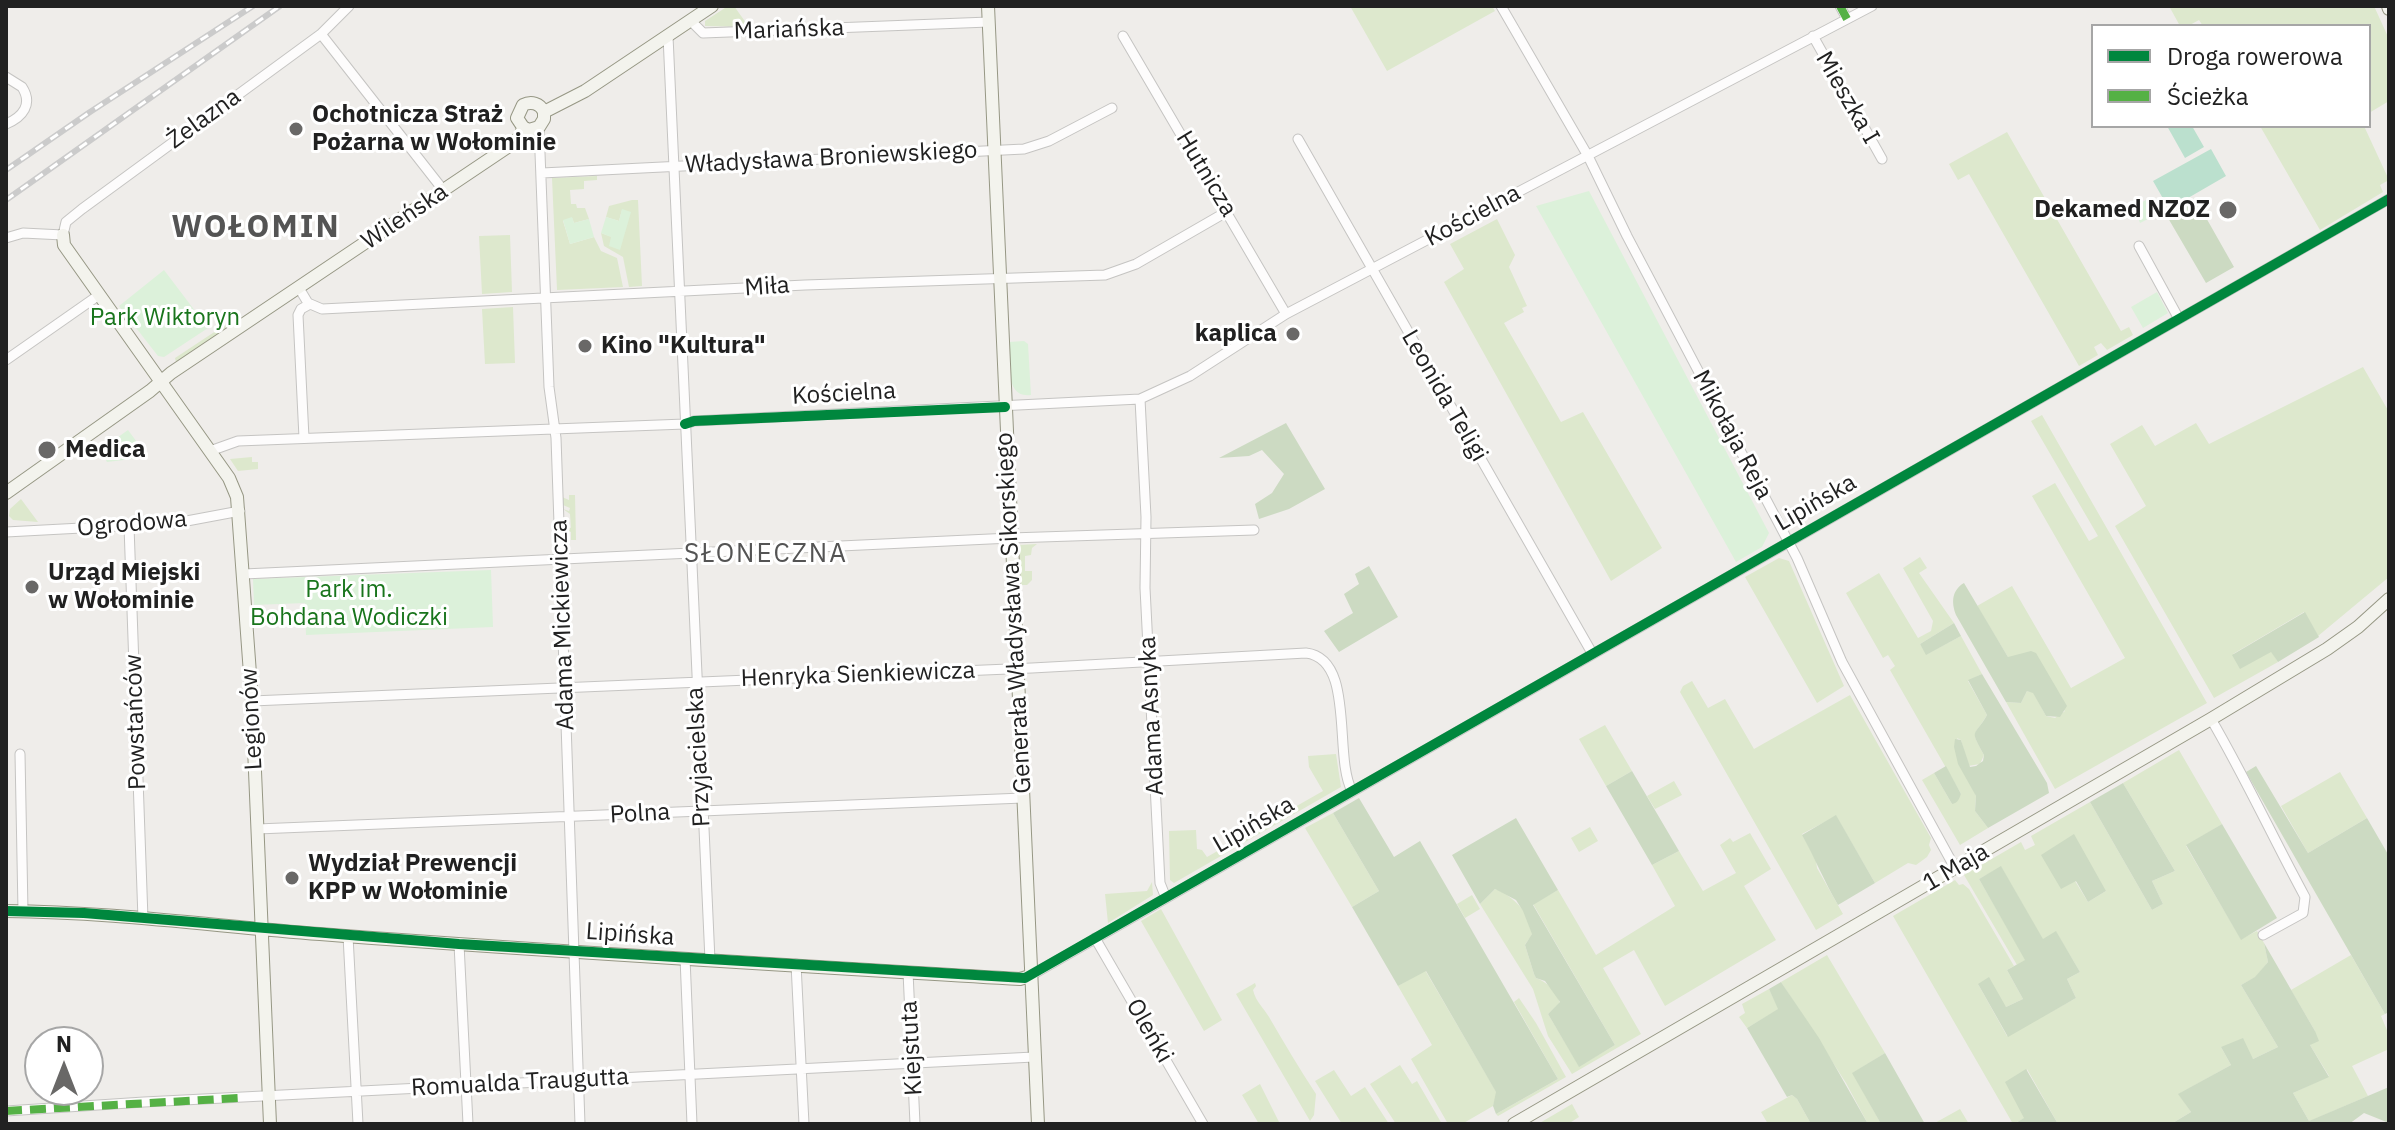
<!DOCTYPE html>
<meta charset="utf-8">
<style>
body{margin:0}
#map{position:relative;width:2395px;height:1130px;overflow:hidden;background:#efedea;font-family:"IBM Plex Sans",sans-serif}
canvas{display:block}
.frame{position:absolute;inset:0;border:8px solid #212121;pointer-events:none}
.legend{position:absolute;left:2091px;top:24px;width:280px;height:104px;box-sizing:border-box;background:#fff;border:2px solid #a6a6a6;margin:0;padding:10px 14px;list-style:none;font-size:24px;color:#212121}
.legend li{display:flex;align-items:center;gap:16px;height:40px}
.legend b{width:40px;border:2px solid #a6a6a6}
.north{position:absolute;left:24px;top:1026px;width:80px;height:80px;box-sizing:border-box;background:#fff;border:2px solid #a6a6a6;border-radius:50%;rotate:0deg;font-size:22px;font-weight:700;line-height:32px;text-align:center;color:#212121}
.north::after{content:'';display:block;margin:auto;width:28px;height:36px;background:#696867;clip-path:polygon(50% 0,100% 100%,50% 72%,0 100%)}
</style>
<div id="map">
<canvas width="2395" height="1130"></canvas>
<div class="frame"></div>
<ul class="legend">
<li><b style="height:10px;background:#00873e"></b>Droga rowerowa</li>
<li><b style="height:10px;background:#55b145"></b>Ścieżka</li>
</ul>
<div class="north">N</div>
</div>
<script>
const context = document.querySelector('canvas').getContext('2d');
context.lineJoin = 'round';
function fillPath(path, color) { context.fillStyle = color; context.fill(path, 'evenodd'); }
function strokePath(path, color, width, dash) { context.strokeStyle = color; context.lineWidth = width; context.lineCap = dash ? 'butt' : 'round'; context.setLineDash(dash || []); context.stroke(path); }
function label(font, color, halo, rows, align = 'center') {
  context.font = font + ' "IBM Plex Sans",sans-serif'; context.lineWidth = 6; context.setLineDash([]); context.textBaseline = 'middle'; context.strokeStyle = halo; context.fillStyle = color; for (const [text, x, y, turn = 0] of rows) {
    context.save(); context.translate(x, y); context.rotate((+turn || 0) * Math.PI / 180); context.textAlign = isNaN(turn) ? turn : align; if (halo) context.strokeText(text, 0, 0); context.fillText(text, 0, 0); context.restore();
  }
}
fillPath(new Path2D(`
 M728 6H734L749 27 705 26V21Z
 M1350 6H1492L1495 11 1387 71Z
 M2169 6H2374L2389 39V101L2369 113V26H2203L2199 20 2188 26H2180Z
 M2260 126H2364L2389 180 2380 185 2383 192 2320 230Z
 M2007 132 2121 331 2129 327 2133 335 2107 350 2101 343 2094 347 2098 355 2079 366 1969 174 1958 180 1949 164Z
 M597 176V180L584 181V189L570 190 571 204H576L577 208H585L589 219 574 223 572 218 563 221 570 244 594 237 601 251 617 258 623 287 557 290 552 178Z
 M632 200H638L642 286 629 287 623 257 604 246 601 233 612 237 620 249 622 210 619 221 606 217 609 206Z
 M1497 219 1515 255 1509 267 1527 306 1522 308 1524 312 1504 323 1561 422 1583 412 1662 548 1611 581 1444 282 1464 269 1450 244Z
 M510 235 512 292 482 294 479 236Z
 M513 307 515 363 485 364 482 309Z
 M231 321 227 328 176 362 175 358Z
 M2363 367 2389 412V577L2318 636 2304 612 2233 654 2271 651 2278 662 2214 698 2115 526 2146 506 2110 444 2142 425 2155 446 2196 423 2209 444Z
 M2042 415 2207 703 2055 789 2006 702 2021 703 2027 691 2033 692 2046 716 2055 718 2065 711 2008 657 1977 606 2012 586 2071 688 2125 658 2032 496 2055 483 2089 541 2098 536 2031 421Z
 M252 457V462H258V469L238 471 230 459Z
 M569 495H575L576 540H571V532L564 529V526L571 528 570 514 563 509 569 511 570 508 563 505 562 497 569 500Z
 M21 499 38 522 13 520 9 516 10 509Z
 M1037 544 1032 548 1031 555 1025 556V571H1032V580L1027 585H1021L1019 545Z
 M1920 557 1927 568 1919 573 1954 623 1920 644 1927 654 1961 636 1982 674 1968 681 1987 715C1974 737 1970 729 1984 755L1980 764 1968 766 1961 740 1957 738 1976 796 1975 811 1988 828 1960 845 1922 780 1934 773 1952 804 1961 794 1890 670 1895 666 1888 655 1883 658 1846 593 1879 573 1918 638 1931 631 1933 621 1903 568Z
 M1779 558 1789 561 1844 686 1817 703 1745 577Z
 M1692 681 1708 708 1725 699 1754 749 1850 695 1931 838 1929 845 1931 850 1927 857 1916 865 1908 863 1875 883 1836 816 1802 834 1816 860 1817 868 1843 914 1816 930 1680 692 1683 686Z
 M1605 725 1632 771 1606 786 1579 739Z
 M2179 750 2222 824 2186 846 2241 939 2257 931 2264 943 2268 962 2256 977 2241 985 2278 1047 2253 1059 2221 1047 2231 1065 2179 1094 2191 1112 2171 1124H2058L2027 1069 2025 1118 2013 1124 1893 916 1955 880 1959 885 1963 884 1969 889 2014 966 2007 970 2023 999 2006 1007 1978 984 2007 1036 2076 998 2067 979 2080 972 2056 932 2043 940 2001 867 1979 879 2026 960 2017 965 1964 875 2021 842 2025 850 2035 845 2031 836 2090 802 2152 910 2163 904 2152 881 2175 871 2123 783ZM2075 881 2106 891 2088 902Z
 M1336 754 1341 787 1174 883 1170 880 1169 831 1196 830 1197 849 1202 850 1207 857 1323 791 1309 767 1308 756Z
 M2340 772 2367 818 2308 853 2281 806Z
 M1674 781 1682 795 1655 809 1647 796Z
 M1333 813 1379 891 1352 907 1305 828Z
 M1590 827 1598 841 1579 852 1571 838Z
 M1750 833 1771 869 1744 886 1776 940 1665 1006 1634 950 1603 968 1641 1034 1572 1074 1548 1036 1533 989 1480 904 1495 889C1509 893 1536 917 1532 934 1531 938 1527 941 1525 945L1534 974 1536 978C1546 981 1557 992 1560 1003L1548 1014 1579 1066 1615 1045 1533 904 1558 890 1596 955 1675 906 1652 865 1679 851 1703 891 1736 873 1720 845 1730 838 1733 842Z
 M1152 882 1153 895 1108 923 1105 894 1147 891Z
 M1472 895 1480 909 1465 918 1457 904Z
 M1161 909 1222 1020 1204 1031 1141 921Z
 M1827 955 1885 1053 1853 1073 1881 1124H1868L1846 1083 1781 982Z
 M2351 955 2385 1014 2381 1016 2389 1035V1049L2352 1066 2368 1096 2310 1121 2311 1124H2305L2309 1121 2293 1093 2329 1076 2310 1045 2315 1031 2291 990Z
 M1425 970 1497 1093 1493 1106 1462 1124H1448L1411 1059 1432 1045 1398 986Z
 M1255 983 1256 986 1253 990C1256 1002 1263 1007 1269 1017 1284 1043 1299 1068 1316 1094L1314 1115 1310 1121 1236 994Z
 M1769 989 1779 1009 1747 1028 1739 1017 1745 1013 1742 1004Z
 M1519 998 1536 1023 1566 1077 1498 1116 1496 1114 1558 1079 1514 1002Z
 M1400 1065 1412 1084 1417 1081 1442 1124H1396L1370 1084Z
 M1334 1070 1351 1096 1365 1087 1389 1124H1342L1315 1081Z
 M1260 1084 1280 1124H1259L1242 1095Z
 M1792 1095 1797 1099 1811 1124H1768L1761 1112Z
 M1572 1104 1579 1117 1568 1124H1538Z
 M1960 1109 1969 1124H1933Z`), '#dde8cd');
fillPath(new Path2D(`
 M2196 200 2234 267 2206 283 2168 218Z
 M1286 423 1325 489 1289 509 1259 519 1255 504 1272 493 1284 474 1262 450 1249 456 1219 458Z
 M1369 566 1398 617 1339 652 1324 631 1353 613 1344 594 1359 584 1355 574Z
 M1964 583 2008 657 2031 651 2036 653 2067 706 2060 717 2046 716 2033 693 2027 691 2021 703 2006 702 1956 615C1951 602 1952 590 1964 583Z
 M2305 612 2319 637 2278 662 2271 652 2240 669 2232 655Z
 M1954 623 1961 636 1926 655 1920 644Z
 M1982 674 2047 783 2049 793 1988 828 1975 811 1976 796 1958 764 1954 747 1955 739 1961 740 1970 767 1976 766 1983 761 1984 755C1969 727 1974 738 1987 715L1968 680Z
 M1946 766 1961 794C1959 799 1958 803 1952 804L1934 773Z
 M2256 766 2308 853 2367 818 2389 856V1012L2385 1014 2246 772Z
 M1632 771 1679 851 1652 865 1606 786Z
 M2123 783 2175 871 2152 881 2163 904 2152 910 2090 802Z
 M1359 798 1394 857 1420 841 1558 1079 1496 1114 1493 1106 1496 1092 1426 971 1398 986 1352 907 1379 891 1333 813Z
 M1836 815 1875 883 1838 905C1824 881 1815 858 1802 835Z
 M1516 818 1558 890 1533 905 1615 1045 1579 1067 1548 1014 1560 1002 1545 981 1536 978 1534 974 1525 945 1532 934 1523 911 1516 900 1495 889 1480 904 1452 855Z
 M2222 824 2277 918 2241 940 2186 845Z
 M2074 834 2106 891 2088 902 2076 881 2061 889 2041 855Z
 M2001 866 2043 939 2056 931 2080 972 2067 979 2076 998 2008 1037 1978 984 1989 977 2006 1007 2023 999 2007 970 2025 960 1979 879Z
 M2264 943 2315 1031 2319 1041 2310 1045 2329 1077 2293 1093 2309 1121 2389 1087V1123L2364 1113 2349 1124H2311L2309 1122 2305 1124H2171L2191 1112 2178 1094 2231 1065 2221 1047 2243 1038 2253 1059 2278 1047 2241 985 2255 977 2268 962Z
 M1781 982 1819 1038 1868 1124H1811L1797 1099 1792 1095 1787 1097 1747 1028 1778 1009 1769 989Z
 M1885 1053 1925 1124H1881L1852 1073Z
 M2026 1069 2058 1124H2014L2024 1118 2005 1082Z`), '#ccdac2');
fillPath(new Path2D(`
 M1589 191 1769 533 1762 547 1736 562 1536 206Z
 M2151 197 2160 213 2140 223 2134 207Z
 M622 209 631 212 620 250 609 246 611 237 601 233 606 217 619 221Z
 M572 217 574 223 589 219 594 237 570 244 563 220Z
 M164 270 208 328 164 357 158 356 119 306Z
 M2157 292 2168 313 2143 328 2131 307Z
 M1024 341 1028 344 1031 395C1004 399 1010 360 1009 342Z
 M128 430 148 457 107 462 100 450Z
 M491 570 493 627 306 635 305 603 254 605 253 579Z`), '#dcf1da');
fillPath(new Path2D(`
 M2167 126H2192L2204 147 2185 158Z
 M2211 149 2226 176 2169 209 2153 181Z`), '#bbe0ce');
const street = new Path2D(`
 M1501 6 1588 156 1627 236 1797 558 1842 662 1955 868
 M1840 6 1847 19
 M691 21 703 33 989 22
 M321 34 444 191
 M668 36 710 960
 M1123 36 1286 314
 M1813 36 1882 159
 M6 77 22 87C33 104 23 117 6 124
 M539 127 549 387 556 438 580 1124
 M1298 139 1592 653
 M542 173 1024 149 1049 141 1112 108
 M6 238 23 233 63 235 66 222 82 209 321 34 349 6
 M2139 246 2179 319
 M299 288 308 303 322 309 805 285 1105 275 1136 264 1228 211
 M6 360 99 295
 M1140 399 1146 517 1145 588 1160 883 1166 898
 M304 438 298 315 301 309 310 304
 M210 451 238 441 685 424 694 421 1140 399 1190 376 1286 314 1872 6
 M129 526 143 919
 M6 532 176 523 240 511
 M244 574 1011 538 1254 530
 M252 701 1032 668 1306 653C1356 659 1333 756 1352 791
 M2211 719C2245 777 2273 838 2305 897L2303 913 2263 935
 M20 754 23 911
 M257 829 1023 798
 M348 936 358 1124
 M1095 938 1203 1124
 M459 944 468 1124
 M685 958 692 1124
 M796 964 804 1124
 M908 972 915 1124
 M1030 976 2389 199
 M6 1111 144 1102 1034 1057`);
const secondary = new Path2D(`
 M988 6 1038 1124
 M2388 6 2389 9
 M544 112 585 91 712 6
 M523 127 517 118 523 105C531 101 540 103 544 112
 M523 127 529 130 539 127 544 119V112
 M63 235 64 245 229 478 237 497 252 701 270 1124
 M6 493 150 391 171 373 515 142 521 135 523 127
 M6 911C111 912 215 926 320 934 553 952 786 965 1020 979L1030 976
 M1514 1124 2211 719 2327 649 2358 627 2389 599`);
strokePath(street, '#c5c4c2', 11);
strokePath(secondary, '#969784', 14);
strokePath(street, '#fdfcfc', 9);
strokePath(secondary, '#f3f3ed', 12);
const rail = new Path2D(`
 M6 170 90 112 253 6
 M6 200 280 6`);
strokePath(rail, '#cbcbcb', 6);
strokePath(rail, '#fff', 3, [9]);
strokePath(new Path2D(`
 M1840 6 1847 19
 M6 1111 239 1098`), '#55b145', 8, [16, 8]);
strokePath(new Path2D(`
 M685 424 694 421 1005 407
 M6 911 84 913 459 944 1025 978 2389 199`), '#00873e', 10);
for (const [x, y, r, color] of [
 [296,129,8,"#696867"],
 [2228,210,10,"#696867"],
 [1293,334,8,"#696867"],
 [585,346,8,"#696867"],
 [47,450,10,"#696867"],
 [32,587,8,"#696867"],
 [292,878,8,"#696867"]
]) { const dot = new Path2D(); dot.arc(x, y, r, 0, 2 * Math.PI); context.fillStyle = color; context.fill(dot); strokePath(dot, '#fff', 3); }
label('24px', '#212121', '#fff', [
 ["Mariańska",789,30,-2],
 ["Mieszka I",1847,98,60],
 ["Żelazna",204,119,-36],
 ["Władysława Broniewskiego",831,158,-3],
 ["Hutnicza",1206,174,59],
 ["Kościelna",1473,216,-28],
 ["Wileńska",405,217,-34],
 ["Miła",767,287,-4],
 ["Kościelna",844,394,-3],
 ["Leonida Teligi",1444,396,60],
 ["Mikołaja Reja",1732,435,62],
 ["Lipińska",1816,503,-30],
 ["Ogrodowa",132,524,-5],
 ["Generała Władysława Sikorskiego",1014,613,-93],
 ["Adama Mickiewicza",563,625,-92],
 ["Henryka Sienkiewicza",858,675,-2],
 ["Adama Asnyka",1152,716,-93],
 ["Legionów",252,719,-93],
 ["Powstańców",136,722,-92],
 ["Przyjacielska",699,757,-93],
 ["Polna",640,814,-3],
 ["Lipińska",1254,825,-30],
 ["1 Maja",1956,868,-30],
 ["Lipińska",630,935,4],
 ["Oleńki",1149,1031,60],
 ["Kiejstuta",912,1048,-93],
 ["Romualda Traugutta",520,1083,-3]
]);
label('bold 24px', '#212121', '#fff', [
 ["Ochotnicza Straż",312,115],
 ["Pożarna w Wołominie",312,143],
 ["Dekamed NZOZ",2210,210,"right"],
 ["kaplica",1277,334,"right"],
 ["Kino \"Kultura\"",601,346],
 ["Medica",65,450],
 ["Urząd Miejski",48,573],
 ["w Wołominie",48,601],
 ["Wydział Prewencji",308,864],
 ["KPP w Wołominie",308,892]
], 'left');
label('24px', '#19751c', '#fff', [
 ["Park Wiktoryn",165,318],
 ["Park im.",349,590],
 ["Bohdana Wodiczki",349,618]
]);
context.letterSpacing = '2px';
label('26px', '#545454', '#fff', [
 ["SŁONECZNA",766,554]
]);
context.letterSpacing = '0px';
context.letterSpacing = '2px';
label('bold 32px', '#545454', '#fff', [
 ["WOŁOMIN",256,228]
]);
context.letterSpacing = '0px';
</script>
